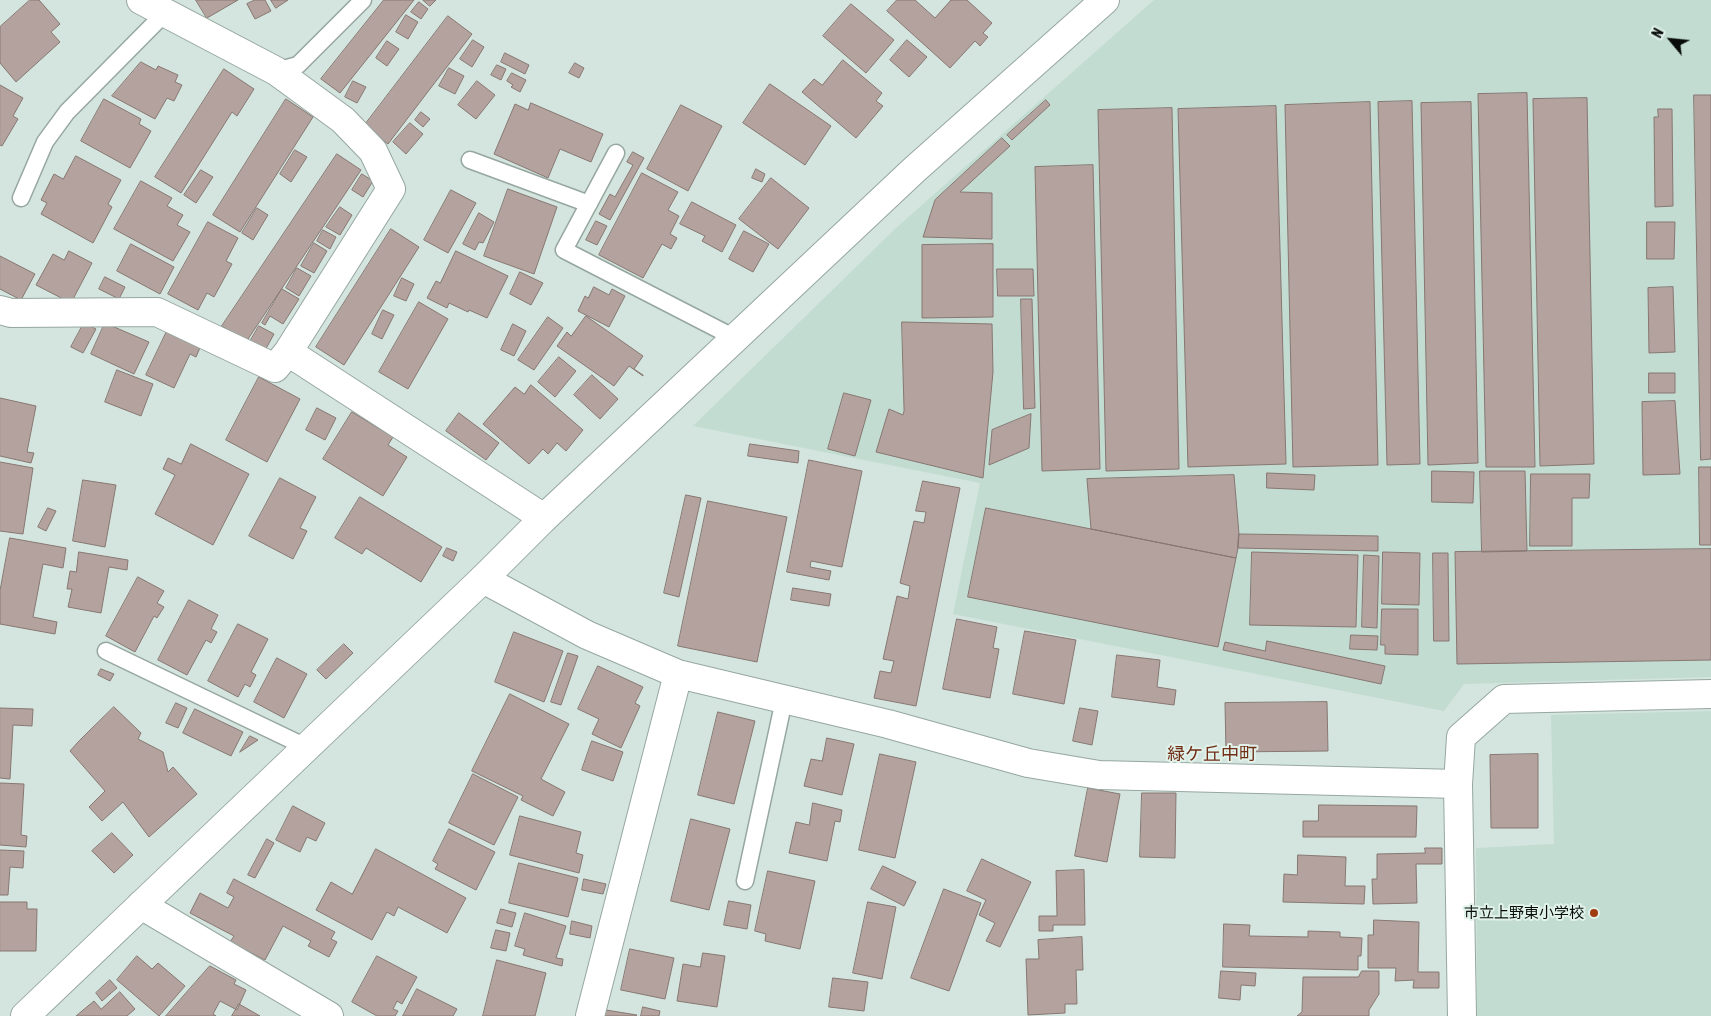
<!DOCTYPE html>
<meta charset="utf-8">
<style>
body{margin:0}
#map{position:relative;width:1711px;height:1016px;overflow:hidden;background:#d3e5de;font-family:"Asap Condensed",sans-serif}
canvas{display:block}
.north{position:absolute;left:1646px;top:15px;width:50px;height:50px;-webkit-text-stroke:4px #e1f2eb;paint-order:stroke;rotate:298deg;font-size:14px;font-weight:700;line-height:20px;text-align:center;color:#080d0b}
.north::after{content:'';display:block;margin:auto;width:18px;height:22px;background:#080d0b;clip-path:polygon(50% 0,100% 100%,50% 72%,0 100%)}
</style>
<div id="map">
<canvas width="1711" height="1016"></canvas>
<div class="north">N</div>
</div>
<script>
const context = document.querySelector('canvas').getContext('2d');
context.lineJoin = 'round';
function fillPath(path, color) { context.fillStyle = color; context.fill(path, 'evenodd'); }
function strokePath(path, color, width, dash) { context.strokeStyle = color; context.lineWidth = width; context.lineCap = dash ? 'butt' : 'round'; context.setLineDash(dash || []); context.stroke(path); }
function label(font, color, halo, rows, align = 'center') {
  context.font = font + ' "Asap Condensed","Noto Sans JP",sans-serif'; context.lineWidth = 4; context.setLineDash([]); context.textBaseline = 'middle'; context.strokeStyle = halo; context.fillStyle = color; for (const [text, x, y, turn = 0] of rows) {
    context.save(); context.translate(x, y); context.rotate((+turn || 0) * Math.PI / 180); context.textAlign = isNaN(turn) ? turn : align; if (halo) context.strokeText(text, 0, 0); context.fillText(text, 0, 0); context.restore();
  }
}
fillPath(new Path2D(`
 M1154 0H1711V677L1464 684 1444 711 953 614 980 483 693 426 896 228Z
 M1711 711V1016H1477L1476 848 1554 844 1551 715Z`), '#c2dcd2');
const building = new Path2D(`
 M30 0H39L60 24 51 32 60 42 16 82 0 63V27Z
 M196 0H238L207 18Z
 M255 0H265L271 11 255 19 247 4Z
 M271 0H288L276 8Z
 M384 0H414L340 93 321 79Z
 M423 0H436L430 6Z
 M897 0H915L935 18 951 0H967L992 23 983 33 988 37 980 46 975 41 950 68 887 11Z
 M419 2 428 9 421 19 411 12Z
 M851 4 894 40 866 73 823 36Z
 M406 15 418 22 408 39 396 32Z
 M448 16 472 34 388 144 364 126Z
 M473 40 484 47 472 67 460 59Z
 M907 40 927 57 909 77 890 60Z
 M387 41 399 49 387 66 376 58Z
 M505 53 529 65 525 74 501 62Z
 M843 60 882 93 876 101 883 106 856 138 802 92 814 79 822 85Z
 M141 62 156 70 158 66 178 75 175 82 182 85 174 101 167 98 155 119 112 96Z
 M575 63 584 68 579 78 569 73Z
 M497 65 506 69 501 80 491 75Z
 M449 68 464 76 455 94 439 86Z
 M224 69 254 89 237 116 232 112 181 193 155 177Z
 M512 73 526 80 520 92 511 87 513 85 507 81Z
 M353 81 366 87 357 103 345 97Z
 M477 81 495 95 476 119 458 105Z
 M770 84 831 126 805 165 743 123Z
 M0 85 23 98 13 116 18 119 2 146 0 145Z
 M1527 93 1535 467H1486L1478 94Z
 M1694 95H1711V459L1701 460Z
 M1587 98 1594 464 1540 466 1533 99Z
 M104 99 141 119 139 124 151 131 130 168 81 141Z
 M286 99 313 117 240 232 213 215Z
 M1046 100 1050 105 1012 140 1007 135Z
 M1412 101 1420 464 1387 465 1378 102Z
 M1370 102 1378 465 1293 467 1285 105Z
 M1471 102 1478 463 1428 465 1421 103Z
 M531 103 603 134 591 162 560 149 548 178 494 154 515 104 528 110Z
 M681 105 722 126 688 191 647 169Z
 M1276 106 1286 464 1188 467 1178 109Z
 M1172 108 1179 469 1106 471 1098 110Z
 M1658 109H1672L1673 206 1655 207 1654 117H1658Z
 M421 112 430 119 423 127 415 120Z
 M410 123 423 134 406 154 393 142Z
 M1002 138 1010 146 960 192 992 193V239L923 237 935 200Z
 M295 150 307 157 291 182 280 174Z
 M633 152 644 158 610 220 599 214 610 194 615 197 633 165 627 162Z
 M337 154 361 170 246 342 222 326Z
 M76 156 121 180 108 204 112 207 93 243 41 214 47 203 41 200 54 174 63 179Z
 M1093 165 1100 469 1042 471 1035 167Z
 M756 169 765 174 762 182 752 178Z
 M201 170 213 177 196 203 184 195Z
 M642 173 678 192 668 210 679 216 670 234 677 238 671 249 662 244 643 278 599 255Z
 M362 174 373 181 363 197 352 190Z
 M771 178 809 208 778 249 739 219Z
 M141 181 172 198 167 206 183 215 177 225 190 232 173 261 114 229Z
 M508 189 557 207 534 274 484 256Z
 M451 190 476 203 448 253 424 240Z
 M692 202 736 225 722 252 702 241 705 236 680 224Z
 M340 207 352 215 340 235 326 227Z
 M257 208 268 215 253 240 242 233Z
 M479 213 494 222 483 243 479 242 475 250 463 244Z
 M596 221 607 226 597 245 586 240Z
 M208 222 238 238 226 261 232 264 214 297 207 293 198 310 168 294Z
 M1647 222H1675L1674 259H1647Z
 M391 229 419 247 344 365 316 347Z
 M323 230 336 237 330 249 317 241Z
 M744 231 769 244 753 272 729 259Z
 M314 243 327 251 314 273 301 266Z
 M131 244 174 267 160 294 117 271Z
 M993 244V317L922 318V245Z
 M69 251 92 263 71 303 36 285 53 254 64 260Z
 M456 251 508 276 487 318 469 310 468 312 449 303 447 308 427 298 436 281 440 283Z
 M0 256 35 274 21 300 0 289Z
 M297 268 311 276 299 296 286 288Z
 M997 269H1033L1034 296H998Z
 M520 272 543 283 531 305 510 294Z
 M105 277 125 287 119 299 99 289Z
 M402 278 414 284 406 301 394 296Z
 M594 287 609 295 612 289 625 296 609 327 578 311 585 296 588 298Z
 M1673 287 1675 352 1649 353 1648 288Z
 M282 289 299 299 283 324 270 316 265 325 262 323Z
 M1021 299H1032L1035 408 1024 409Z
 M419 302 448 319 408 389 379 372Z
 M383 310 394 315 382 339 372 334Z
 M586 316 643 356 634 369 643 375V376L629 366 614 386 557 346 567 332 571 336Z
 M548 317 563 328 534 370 518 360Z
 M902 322 992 324 993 372 983 478 876 452 889 409 903 415 904 411Z
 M84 323 96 329 83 353 71 347Z
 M105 323 149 342 134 374 91 354Z
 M513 324 526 331 514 356 501 350Z
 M259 326 274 334 263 354 248 345Z
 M169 327 202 343 196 357 190 354 174 388 146 375Z
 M559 357 576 371 555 397 538 382Z
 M117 370 153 384 141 416 105 402Z
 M1649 373H1675V393H1649Z
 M592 375 618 399 600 419 574 395Z
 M259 377 300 399 267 462 226 440Z
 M531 385 583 430 566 451 557 443 548 454 543 449 529 464 483 424 515 387 524 394Z
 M844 393 871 400 855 456 828 449Z
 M0 398 36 406 27 452 34 453 31 463 0 456Z
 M1675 401 1680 474 1643 475 1642 402Z
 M317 408 336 418 325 440 306 430Z
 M352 412 393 437 388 445 407 457 383 496 323 459Z
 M459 413 499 443 486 460 446 431Z
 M1031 414 1029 448 989 465 992 430Z
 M191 444 249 474 213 545 155 514 175 475 163 469 168 458 181 464Z
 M750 444 799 451 798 463 748 456Z
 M809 460 862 471 842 567 811 561 810 567 831 571 829 580 787 572Z
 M0 462 33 468 23 534 0 531Z
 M1699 467H1711V545H1700Z
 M1432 471 1474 472 1473 503 1432 502Z
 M1480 471H1525L1527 551 1482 552Z
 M1267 473 1315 475 1314 490 1267 488Z
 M1531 474H1590L1589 498H1572V546H1530Z
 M1234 475 1239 534 1238 548 1236 558 1091 529 1087 479Z
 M280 478 316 497 300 528 307 531 293 559 249 536Z
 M83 480 116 485 105 547 73 541Z
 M923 481 960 488 916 706 874 698 880 671 891 673 894 661 883 659 897 596 908 599 910 586 900 583 914 521 924 523 926 512 916 511Z
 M686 495 701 498 679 597 664 593Z
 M360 497 442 547 421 582 366 548 362 554 335 538Z
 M708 501 787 517 757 662 678 646Z
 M48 508 56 511 46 531 38 527Z
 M986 508 1236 558 1218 647 968 597Z
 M1239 534 1378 536V551L1238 548Z
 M10 538 66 548 63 568 43 564 33 617 57 622 55 634 0 624V591Z
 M447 548 457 552 453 561 443 556Z
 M1711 549V660L1457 664 1455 552Z
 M79 552 128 560 127 570 109 567 101 613 68 607 72 589H67L70 571 76 572Z
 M1252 552 1358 555 1356 627 1250 625Z
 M1383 552 1420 553 1419 605 1382 604Z
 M1433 553H1448L1449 641H1434Z
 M1364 555 1379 556 1377 628 1362 627Z
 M138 577 164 591 157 603 164 607 157 618 154 616 135 652 106 636Z
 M793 588 831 594 829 606 791 600Z
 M189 600 218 615 211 629 217 632 211 643 206 640 187 675 158 660Z
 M1382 609H1418V655L1385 654V645H1381Z
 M957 619 997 627 993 648 999 649 990 698 943 689Z
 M238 624 268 639 251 672 256 675 250 687 245 684 238 697 208 681Z
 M1025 631 1076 640 1064 704 1013 694Z
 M514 632 563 651 544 702 495 682Z
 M1351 635 1378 636 1377 650 1350 649Z
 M1267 641 1385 666 1381 684 1223 650 1225 642 1265 651Z
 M344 644 353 653 326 679 317 670Z
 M568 653 578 656 561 705 551 702Z
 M1117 655 1160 660 1157 687 1176 690 1174 705 1112 697Z
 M277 658 307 674 284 718 254 702Z
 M598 666 643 687 635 703 640 706 621 748 592 734 599 719 578 709Z
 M101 669 114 674 110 681 98 675Z
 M510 694 569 724 541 779 565 792 553 816 521 800 523 796 472 771Z
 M1327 702 1328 751 1226 752 1225 703Z
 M176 703 187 708 178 728 166 723Z
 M114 707 141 733 138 739 163 752 168 772 173 767 197 794 149 837 123 802 102 821 89 807 105 791 70 751 79 741Z
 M0 708 33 709 32 726 13 725 10 779 0 778Z
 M1080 708 1098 711 1092 745 1073 741Z
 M195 709 243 732 231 756 183 733Z
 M718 712 755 721 734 804 698 795Z
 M250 736 258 740 240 752Z
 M827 738 854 744 842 795 804 786 811 759 822 761Z
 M592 741 623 752 613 781 582 770Z
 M880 754 916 762 895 858 859 850Z
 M1538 754V828H1491L1490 755Z
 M473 774 518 797 494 845 449 823Z
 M0 783 24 784 21 835 27 836 26 847 0 845Z
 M1088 788 1120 794 1107 862 1075 856Z
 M1142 793H1176L1175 858 1140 857Z
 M813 803 842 810 840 822 835 821 827 861 789 853 796 822 809 825Z
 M1319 805 1417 806 1416 837H1303V821H1318Z
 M293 806 325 823 316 841 307 837 300 852 276 840Z
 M520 816 581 832 576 853 583 855 579 873 510 855Z
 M691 819 730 829 709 910 671 901Z
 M449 829 495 852 476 890 435 869 438 864 433 861Z
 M112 833 133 855 114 873 92 851Z
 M267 839 274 843 255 878 248 875Z
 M1425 848H1442V864H1416L1417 903 1373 904 1372 879H1377V854L1425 853Z
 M376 849 466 898 447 933 398 907 394 916 387 912 372 940 316 910 331 882 352 894Z
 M0 850 24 851 23 868 10 867 8 895H0Z
 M1298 855 1346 857 1345 886H1365L1364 904 1283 902 1284 874 1297 875Z
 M982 859 1031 882 1000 947 986 941 995 923 979 915 986 900 967 891Z
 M519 863 578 878 568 917 509 903Z
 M883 866 916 882 904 906 871 889Z
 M1084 870 1085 925H1053V931H1039V916H1057L1056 871Z
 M768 871 815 881 800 949 765 941 766 934 755 931Z
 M234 879 335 932 331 939 337 942 329 957 308 946 311 941 283 926 265 960 230 942 234 936 190 913 200 893 228 908 234 897 227 893Z
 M584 879 606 884 603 894 582 890Z
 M944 889 981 903 949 991 911 978Z
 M729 901 751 905 747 929 724 925Z
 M0 902H27V909H37L36 951H0Z
 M868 902 896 907 882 979 853 973Z
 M501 909 516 913 512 927 497 923Z
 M525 913 566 926 556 958 563 959 562 966 523 955 525 949 515 946Z
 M1374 920 1419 922 1418 972H1439V988H1413L1414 980 1395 981 1396 968H1368V935H1373Z
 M572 921 592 926 590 938 570 934Z
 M1224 924 1250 925 1249 936 1308 937V931L1340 932V937L1362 938 1361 956H1358V970L1223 967Z
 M496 930 510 933 506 951 491 948Z
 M1082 937 1083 970H1076L1077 1004H1065V1013L1028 1015 1026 959H1039L1038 940Z
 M630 949 674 958 665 999 621 990Z
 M703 953 725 956 717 1007 677 1001 683 964 700 967Z
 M137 956 152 969 158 963 185 986 159 1016 117 980Z
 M377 956 417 977 402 1004 397 1001 393 1009 398 1011 395 1016H377L352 1002Z
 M497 960 546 973 535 1016H483Z
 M210 966 236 980 234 984 246 990 237 1010 220 1001 213 1014 216 1016H166Z
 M1221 971 1256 973 1255 986 1241 985 1240 1000 1219 998Z
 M1362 971H1379V994L1369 1010V1016H1297L1302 1012 1303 977H1358Z
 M833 978 868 982 864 1011 829 1007Z
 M110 980 117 988 102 1001 96 993Z
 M417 989 457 1009 453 1016H403Z
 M120 992 135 1009 127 1016H76L94 1001 101 1009Z
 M239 1004 260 1016H232Z
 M643 1007 660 1011 659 1016H641Z
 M606 1010 637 1015 636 1016H605Z`);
fillPath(building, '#b3a29d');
strokePath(building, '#877772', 1);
const service = new Path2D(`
 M276 71 298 65 363 0
 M616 153 564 250 735 338
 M470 160 589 204
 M21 198 45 142 67 112 165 13
 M106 651 306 747
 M745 881 784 700`);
const minor = new Path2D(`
 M141 0 276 71 343 120 373 151 391 189 288 352 544 518
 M0 310 11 313 157 312 275 368 288 352
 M483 579 587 635 678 674 888 724 1028 763 1099 775 1458 784
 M141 905 329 1016
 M590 1016 678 674
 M1462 1016 1458 784 1461 737 1504 699 1711 694`);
const tertiary = new Path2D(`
 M25 1016 483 579 544 518 914 170 1105 0`);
strokePath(service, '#96a7a0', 19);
strokePath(minor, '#96a7a0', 30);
strokePath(tertiary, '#96a7a0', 30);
strokePath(service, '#fff', 16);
strokePath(minor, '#fff', 28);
strokePath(tertiary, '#fff', 28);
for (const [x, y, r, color] of [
 [1594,913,5,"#a13b12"]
]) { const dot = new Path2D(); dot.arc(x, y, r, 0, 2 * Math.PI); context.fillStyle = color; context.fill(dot); strokePath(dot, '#e1f2eb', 2); }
label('15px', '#080d0b', '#e1f2eb', [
 ["市立上野東小学校",1584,913]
], 'right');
label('18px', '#712f17', '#e1f2eb', [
 ["緑ケ丘中町",1212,754]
]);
</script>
